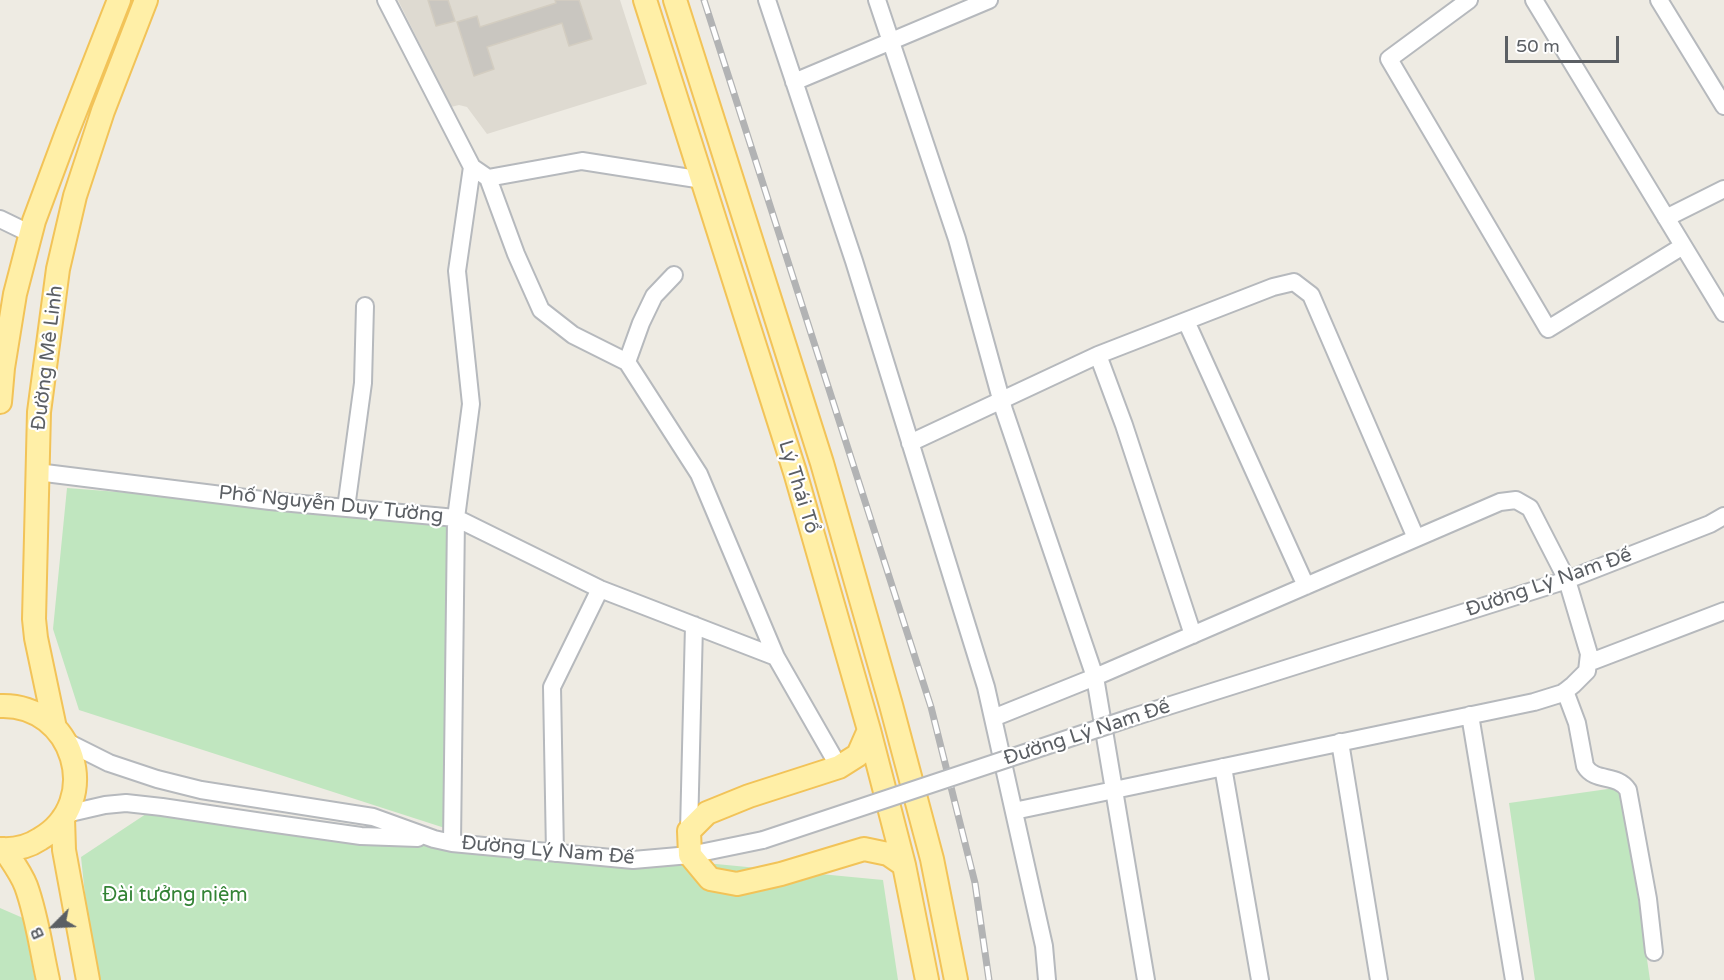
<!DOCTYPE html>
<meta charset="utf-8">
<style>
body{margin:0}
#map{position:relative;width:1724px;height:980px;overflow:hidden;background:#eeebe3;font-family:"Varela Round",sans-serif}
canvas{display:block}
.north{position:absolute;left:24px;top:896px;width:60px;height:60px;-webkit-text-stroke:4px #fff;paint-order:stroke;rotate:246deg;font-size:16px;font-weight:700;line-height:24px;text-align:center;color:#5b5f64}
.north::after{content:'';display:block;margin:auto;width:21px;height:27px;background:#5b5f64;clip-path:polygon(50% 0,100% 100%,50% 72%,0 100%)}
.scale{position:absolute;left:1505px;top:36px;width:114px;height:27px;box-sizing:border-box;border:3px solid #5b5f64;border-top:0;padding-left:8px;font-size:18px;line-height:21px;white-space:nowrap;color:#5b5f64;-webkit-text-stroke:4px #fff;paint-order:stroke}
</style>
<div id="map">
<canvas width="1724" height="980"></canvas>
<div class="north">B</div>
<div class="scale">50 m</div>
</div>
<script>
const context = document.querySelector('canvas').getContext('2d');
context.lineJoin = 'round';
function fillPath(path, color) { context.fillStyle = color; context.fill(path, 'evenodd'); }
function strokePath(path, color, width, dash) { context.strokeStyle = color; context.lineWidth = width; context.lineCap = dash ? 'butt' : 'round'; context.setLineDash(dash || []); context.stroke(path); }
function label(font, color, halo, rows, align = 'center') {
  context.font = font + ' "Varela Round",sans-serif'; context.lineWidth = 4.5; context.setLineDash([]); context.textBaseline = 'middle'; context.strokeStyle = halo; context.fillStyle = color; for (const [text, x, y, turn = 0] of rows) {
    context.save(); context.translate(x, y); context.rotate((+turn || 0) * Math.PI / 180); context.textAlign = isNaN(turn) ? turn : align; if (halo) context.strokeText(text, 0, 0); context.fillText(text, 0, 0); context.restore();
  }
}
fillPath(new Path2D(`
 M398 0H620L647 84 487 134 467 107 459 105 451 107Z`), '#dedad1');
fillPath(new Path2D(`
 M67 488 456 518 451 830 79 710 53 629Z
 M1622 787 1650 980H1535L1509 803Z
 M152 810 883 880 898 980H94L81 857Z
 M0 908 23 918 35 980H0Z`), '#c0e6bf');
const building = new Path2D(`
 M428 0H448L455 21 436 26Z
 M555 0H579L592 39 569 46 562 23 487 47 494 69 474 76 457 22 477 16 480 27 556 3Z`);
fillPath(building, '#c9c6c0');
strokePath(building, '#d3cdc1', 1.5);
const minor = new Path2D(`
 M386 0 472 167 488 178 516 254 541 310 573 335 627 362 699 474 776 657 839 767
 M767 0 854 261 986 687 1044 946 1047 980
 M877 0 957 239 1004 410 1095 677 1146 980
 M1469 0 1389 59 1548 329 1683 246
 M1534 0 1724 313
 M1659 0 1724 106
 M794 82 989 0
 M488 178 582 161 703 180
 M1666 218 1724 189
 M0 219 31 234
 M1186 321 1306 586
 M1098 355 1124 425 1193 635
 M627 362 641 323 654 296 674 275
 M910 443 1098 355 1273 287 1294 282 1311 295 1416 538
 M37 472 270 501 456 518 600 589 776 657
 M346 508 363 383 365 306
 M1588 663 1724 611
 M1565 691 1577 723 1585 766C1595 783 1617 773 1628 790L1648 899 1654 952
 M1470 715 1514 980
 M993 718 1095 677 1500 502 1516 500 1530 508 1567 580 1589 654 1587 671 1573 685 1563 693 1534 702 1014 811
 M1130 718 1567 580 1710 524 1724 516
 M65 741 109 763 157 779 201 790 373 817 434 839 452 843 633 860 690 855 763 840
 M1340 742 1379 980
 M1223 767 1260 980
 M66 814 105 805 126 803 162 807 269 823 361 836 418 838
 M689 831 694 625
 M452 843 456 518 471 404 457 271 472 167
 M555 853 552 687 600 589`);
const major = new Path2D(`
 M645 0 795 472 869 730 904 865 927 980
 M675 0 822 463 891 705 932 859 956 980
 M0 402 3 368 15 294 34 221 66 135 119 0
 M0 706C74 703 104 802 40 839 28 847 14 850 0 849
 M55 728 36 638 34 619 39 412 58 269 75 196 103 111 146 0
 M869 730 858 755 839 767 749 796 707 813 689 831 690 855 710 879 737 884 781 874 864 849 888 854 904 865
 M63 818 64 850 88 980
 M4 849C12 861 21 873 26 886 37 916 41 949 48 980`);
strokePath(minor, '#b6b9bd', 20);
strokePath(major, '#f2c358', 26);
strokePath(minor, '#fff', 16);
strokePath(major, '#ffefa7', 22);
const rail = new Path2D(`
 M704 0 931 707 975 883 989 980`);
strokePath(rail, '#b2b3b4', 7);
strokePath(rail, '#fff', 4.5, [14]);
const minorBridge = new Path2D(`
 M763 840 1130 718`);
strokePath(minorBridge, '#b6b9bd', 20, []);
strokePath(minorBridge, '#fff', 16);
label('20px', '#5b5f64', '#fff', [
 ["Đường Mê Linh",48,358,-83],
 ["Lý Thái Tổ",798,487,73],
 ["Phố Nguyễn Duy Tường",331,505,6],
 ["Đường Lý Nam Đế",1549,583,-19],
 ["Đường Lý Nam Đế",1087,733,-18],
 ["Đường Lý Nam Đế",548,851,5]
]);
label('20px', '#338335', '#fff', [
 ["Đài tưởng niệm",175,896]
]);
</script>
